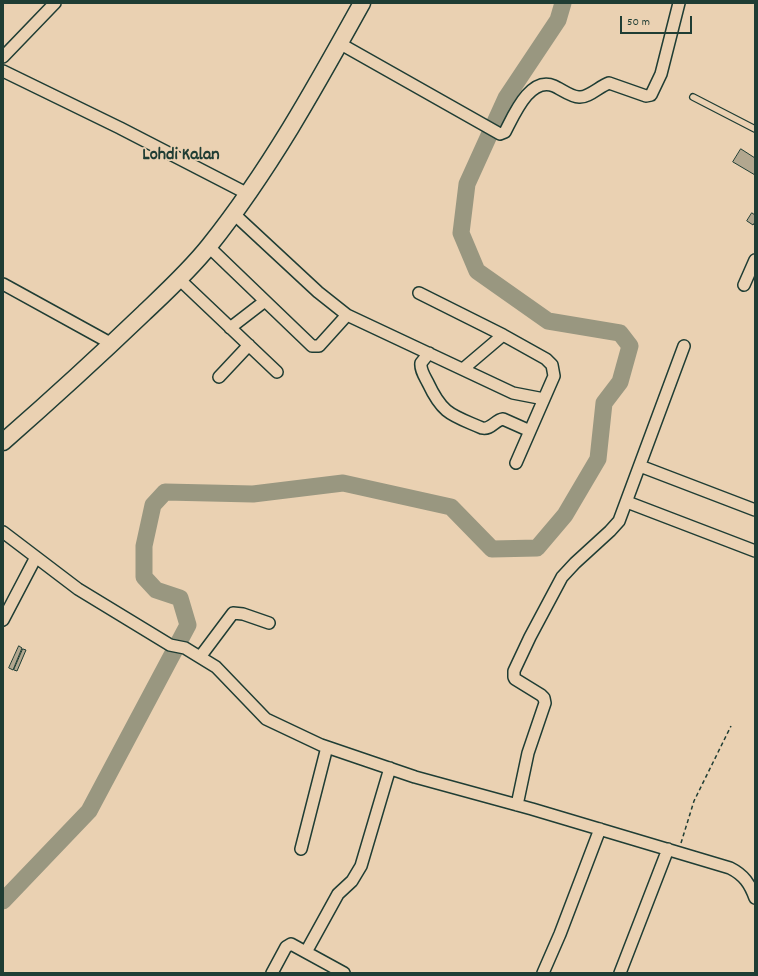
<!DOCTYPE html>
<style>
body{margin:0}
#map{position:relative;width:758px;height:976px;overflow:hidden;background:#ead1b2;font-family:Dekko,sans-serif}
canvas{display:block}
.frame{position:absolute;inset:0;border:4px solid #1f3d34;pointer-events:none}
.scale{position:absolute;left:620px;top:16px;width:72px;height:18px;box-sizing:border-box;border:2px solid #1f3d34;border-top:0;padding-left:5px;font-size:12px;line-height:14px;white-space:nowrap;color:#1f3d34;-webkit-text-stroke:3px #ead1b2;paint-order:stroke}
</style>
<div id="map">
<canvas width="758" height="976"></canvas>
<div class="frame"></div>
<div class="scale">50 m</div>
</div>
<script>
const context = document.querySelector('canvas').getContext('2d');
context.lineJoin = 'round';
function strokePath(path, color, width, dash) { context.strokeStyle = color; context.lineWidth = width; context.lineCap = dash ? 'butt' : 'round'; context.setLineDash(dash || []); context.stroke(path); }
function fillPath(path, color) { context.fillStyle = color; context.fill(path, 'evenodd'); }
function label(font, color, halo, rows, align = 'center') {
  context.font = font + ' Dekko,sans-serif'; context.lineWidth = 3.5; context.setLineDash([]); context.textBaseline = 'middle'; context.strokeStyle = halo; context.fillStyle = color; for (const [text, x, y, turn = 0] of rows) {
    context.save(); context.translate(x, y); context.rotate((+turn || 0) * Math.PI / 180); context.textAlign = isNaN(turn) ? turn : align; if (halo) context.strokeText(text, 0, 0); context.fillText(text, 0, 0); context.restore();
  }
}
strokePath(new Path2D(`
 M3 901 89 811 188 625 180 598 156 590 144 577V546L153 505 165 492 253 494 343 483 451 507 492 549 537 548 565 515 598 459 604 403 620 382 630 346 620 333 548 321 477 271 461 233 467 184 506 98 558 20 563 3`), '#999780', 17);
const building = new Path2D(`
 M741 149 755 158V175L733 162Z
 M752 213 755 215V222L753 225 747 221Z
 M19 646 22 648 13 670 9 668Z
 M23 649 26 650 17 671 14 670Z`);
fillPath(building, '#b2a78f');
strokePath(building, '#1f3d34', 1);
const lane = new Path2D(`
 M693 97 755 129`);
const street = new Path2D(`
 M339 43 500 134 505 132C514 115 530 76 554 86 561 89 571 97 579 97 588 98 600 86 609 83L646 96 651 95 661 74 679 3
 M3 57 55 3
 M3 71 120 128 248 194
 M234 214 318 292 347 315 513 393 544 399
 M209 247 312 346H319L347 315
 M179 279 277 372
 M3 284 112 344
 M744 285 755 260
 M419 293 503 335 546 359 552 365 554 376 516 463
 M230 328 265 301
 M429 353 421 363C420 370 425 377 428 383 443 415 452 415 482 428 491 430 495 420 503 419L530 431
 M463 369 503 335
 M219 377 249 345
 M640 466 755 510
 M627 502 755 551
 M3 532 78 589 170 645 185 648 216 667 266 719 321 745 415 777 532 809 730 868C744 875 750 884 755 898
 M3 620 36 557
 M200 657 233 613 243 614 269 623
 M517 805 528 753 545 703 544 698 541 695 515 679 514 677V671L530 637 562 577 575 563 610 531 619 521 684 346
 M301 849 327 747
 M306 952 338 894 352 881 361 866 390 768
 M272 973 286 947 291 944 344 973
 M543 973 560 934 600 829
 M620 973 668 849`);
const secondary = new Path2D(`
 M3 442C51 400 98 357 144 313 166 292 190 270 209 246 269 171 316 86 362 3`);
strokePath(lane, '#1f3d34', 8);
strokePath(street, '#1f3d34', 14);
strokePath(secondary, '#1f3d34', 19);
strokePath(new Path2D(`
 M681 843 694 801 731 726`), '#1f3d34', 1.5, [4, 3]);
strokePath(lane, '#ead1b2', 5.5);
strokePath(street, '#ead1b2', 11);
strokePath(secondary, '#ead1b2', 16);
label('bold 18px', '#1f3d34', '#ead1b2', [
 ["Lohdi Kalan",181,157]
]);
</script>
